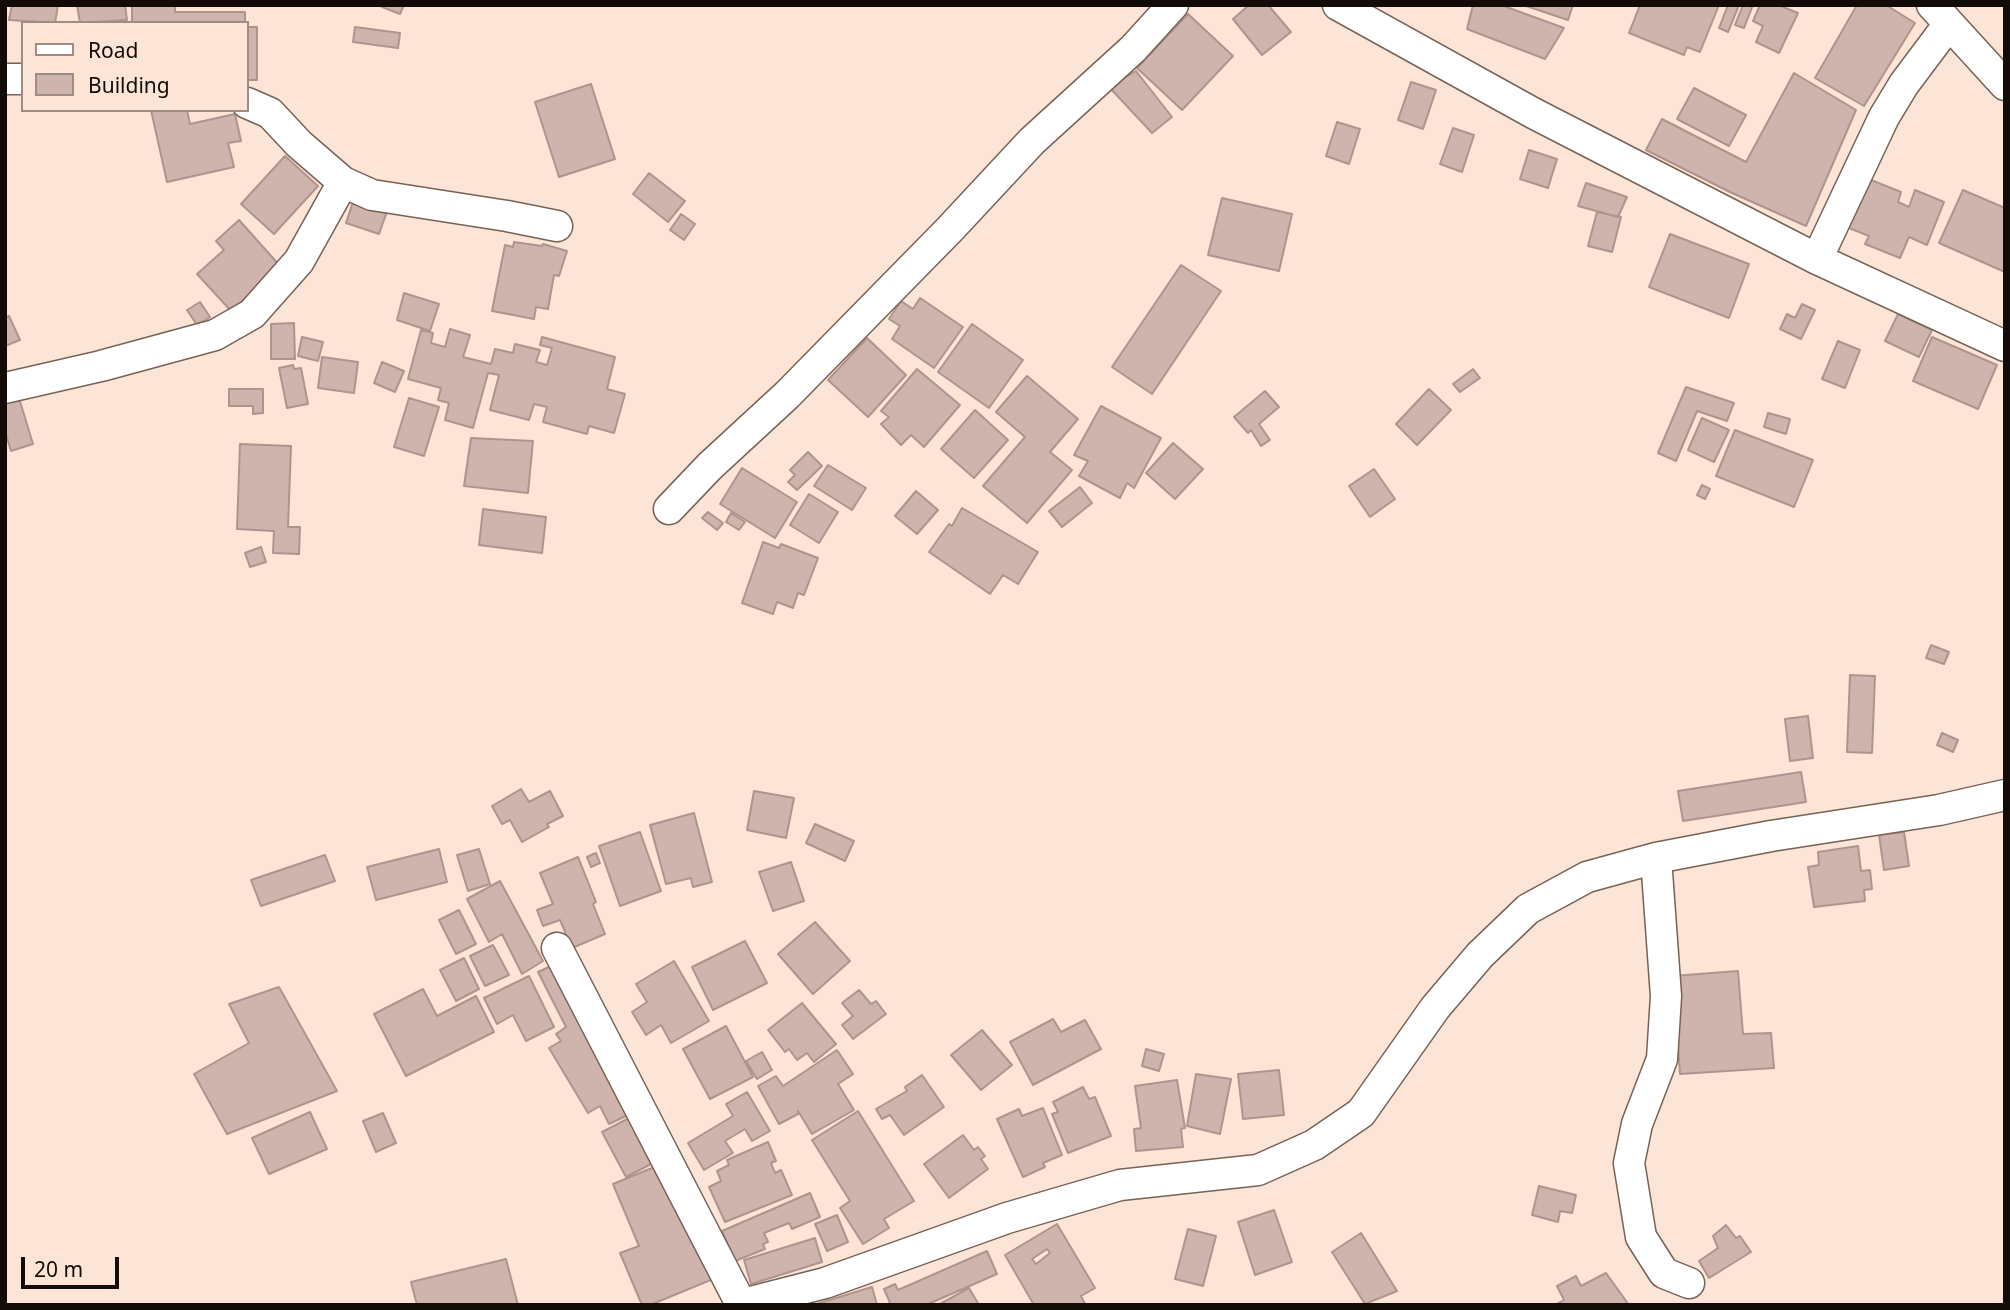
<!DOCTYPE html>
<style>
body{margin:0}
#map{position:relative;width:2010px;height:1310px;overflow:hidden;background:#fce4d6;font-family:"Noto Sans",sans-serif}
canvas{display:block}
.frame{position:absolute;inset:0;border:7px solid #130b07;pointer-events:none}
.legend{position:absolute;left:21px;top:21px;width:228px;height:91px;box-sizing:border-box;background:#fce4d6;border:2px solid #9f8d83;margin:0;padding:9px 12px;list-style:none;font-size:21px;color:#130b07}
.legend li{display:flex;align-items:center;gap:14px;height:35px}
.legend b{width:35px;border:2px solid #9f8d83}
.scale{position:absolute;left:21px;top:1257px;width:98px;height:32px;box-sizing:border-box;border:4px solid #130b07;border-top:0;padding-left:9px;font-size:21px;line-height:24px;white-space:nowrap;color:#130b07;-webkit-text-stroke:5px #fce4d6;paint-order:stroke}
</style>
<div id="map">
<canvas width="2010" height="1310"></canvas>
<div class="frame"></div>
<ul class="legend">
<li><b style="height:9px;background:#fff"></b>Road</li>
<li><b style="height:19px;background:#cfb4ad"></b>Building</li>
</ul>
<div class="scale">20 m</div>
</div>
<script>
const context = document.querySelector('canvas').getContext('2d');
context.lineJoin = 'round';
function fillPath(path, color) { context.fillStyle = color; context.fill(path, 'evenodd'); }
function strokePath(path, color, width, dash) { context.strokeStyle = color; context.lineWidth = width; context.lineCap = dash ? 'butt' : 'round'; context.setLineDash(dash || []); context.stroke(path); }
const building = new Path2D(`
 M12 5H58L55 23 9 20Z
 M77 5H125L127 20 80 23Z
 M132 5H175V12H245V23H132Z
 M383 5H404L400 14 382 7Z
 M1249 5H1268L1291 32 1262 55 1233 19Z
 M1473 5H1501L1564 28 1545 59 1467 29Z
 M1523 5H1573L1568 20Z
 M1640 5H1719L1700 52 1687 47 1684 55 1629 33Z
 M1728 5H1739L1728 32 1719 28Z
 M1743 5H1753L1744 28 1735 25Z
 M1760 5H1778L1798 13 1779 53 1756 42 1763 26 1753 21Z
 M1857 5H1886L1915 23 1864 106 1815 78Z
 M1188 14 1233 56 1182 110 1137 68Z
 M247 27H257V80H247Z
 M355 27 400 33 398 48 353 42Z
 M1136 71 1172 117 1152 133 1109 87Z
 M1794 73 1856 110 1806 226 1730 192 1646 150 1662 119 1746 162Z
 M1411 82 1436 90 1423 129 1398 120Z
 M591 84 615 159 559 177 535 102Z
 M1694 88 1746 115 1729 146 1677 119Z
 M151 110H187L190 124 235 114 241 141 228 143 234 167 167 182Z
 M1337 122 1360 129 1349 164 1326 156Z
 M1453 128 1474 135 1462 172 1440 164Z
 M1529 150 1557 159 1548 188 1520 179Z
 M285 156 318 186 274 234 241 204Z
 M649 173 685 201 668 222 633 194Z
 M1871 180 1901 192 1898 202 1909 207 1915 190 1944 202 1927 245 1909 237 1900 258 1865 244 1869 236 1844 226 1861 184 1868 186Z
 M1586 183 1627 197 1618 217 1578 206Z
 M1963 190 2005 208V272L1939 243Z
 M355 196 389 206 379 234 346 223Z
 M1222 198 1292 214 1279 271 1208 255Z
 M1597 212 1621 217 1612 252 1588 246Z
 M681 214 695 224 684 240 670 230Z
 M239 220 281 267 231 311 197 274 224 250 216 241Z
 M1670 234 1749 264 1729 318 1649 287Z
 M514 242 542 246 543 244 567 251 559 276 554 275 548 309 536 307 534 319 492 311 505 245 513 247Z
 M1181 265 1221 291 1152 394 1112 367Z
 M404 293 439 304 430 331 397 320Z
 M920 298 963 327 934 368 892 339 900 326 889 319 901 301 913 309Z
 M200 302 210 317 197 325 187 310Z
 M1802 304 1815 310 1801 339 1780 329 1787 314 1795 318Z
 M1898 314 1932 330 1919 357 1885 341Z
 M9 316 20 340 5 346V318Z
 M294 323 295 359H271V324Z
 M972 324 1023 360 989 408 938 372Z
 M450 329 470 335 463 357 491 364 495 349 513 353 515 344 540 350 536 362 547 365 552 348 540 345 542 337 615 357 607 389 625 394 614 433 589 426 587 434 543 422 547 407 534 404 529 420 490 410 499 375 488 373 473 428 445 420 449 403 438 400 441 388 408 379 421 330 433 333 431 343 445 347Z
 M302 337 323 342 318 361 298 356Z
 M1932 337 1997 365 1978 409 1913 381Z
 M867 338 906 375 868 417 828 380Z
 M1838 341 1860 350 1845 388 1822 379Z
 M322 357 358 362 354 393 318 388Z
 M382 362 404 371 395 392 374 383Z
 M293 365 294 369 301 368 308 404 287 408 279 368Z
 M917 369 960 405 924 447 911 435 901 445 881 424 889 417 881 411Z
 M1473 369 1480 378 1460 392 1453 384Z
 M1027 376 1078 419 1050 452 1072 470 1027 523 983 486 1025 437 996 412Z
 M1686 387 1734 403 1727 421 1697 411 1676 461 1658 453Z
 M229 389H263V413L253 414V406H229Z
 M1429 389 1451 410 1417 445 1396 424Z
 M1265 391 1279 407 1259 424 1270 440 1261 446 1251 430 1248 433 1234 417Z
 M19 398 33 444 11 451 5 431V402Z
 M409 398 439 407 424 456 394 447Z
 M1101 406 1161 438 1134 488 1127 483 1120 498 1079 476 1088 461 1074 455Z
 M975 410 1008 440 974 478 941 449Z
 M1768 413 1790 419 1786 434 1764 427Z
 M1702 418 1729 430 1714 462 1688 450Z
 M1735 430 1813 460 1794 507 1716 476Z
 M471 438 533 441 528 493 464 486Z
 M1173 443 1203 469 1175 499 1146 473Z
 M240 444 291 446 288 527H300L299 554 273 553 274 531 237 529Z
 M808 452 822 466 797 490 788 482 795 475 790 470Z
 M828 465 866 488 852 510 814 486Z
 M742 468 797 502 775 538 720 504Z
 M1374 469 1395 499 1370 517 1349 486Z
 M1702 485 1710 489 1705 499 1697 495Z
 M1080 487 1092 503 1062 527 1049 511Z
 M916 491 938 510 917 534 895 516Z
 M809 494 838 512 819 543 790 525Z
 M962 508 1038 552 1018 584 1003 575 990 594 929 552 949 524 952 526Z
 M483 509 546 517 542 553 479 545Z
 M708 512 723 523 717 530 702 518Z
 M731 513 745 522 739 530 726 522Z
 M763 542 779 548 781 544 818 558 804 595 798 593 793 608 777 602 773 614 742 603Z
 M261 547 266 562 250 567 245 553Z
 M1931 645 1949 652 1944 664 1926 658Z
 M1850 675 1875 676 1872 753 1847 752Z
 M1808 716 1813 758 1790 761 1785 719Z
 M1942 733 1958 740 1953 752 1937 745Z
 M1801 772 1806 802 1683 821 1678 791Z
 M521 789 529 802 550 791 563 816 547 824 549 827 522 842 510 820 502 824 492 806Z
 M754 791 794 798 786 838 747 830Z
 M694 813 712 882 693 887 691 878 666 884 650 825Z
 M815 824 854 841 845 861 806 843Z
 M640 832 661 891 620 906 599 846Z
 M1904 832 1909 866 1884 870 1879 835Z
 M1858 846 1861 871 1870 870 1872 889 1864 890 1865 901 1814 907 1808 867 1819 865 1818 852Z
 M439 849 447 882 376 900 367 867Z
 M479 849 490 884 468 891 457 855Z
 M596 853 600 863 591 867 587 857Z
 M325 855 335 881 261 906 251 880Z
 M578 857 596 902 593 904 605 934 572 948 560 920 543 926 537 910 553 904 540 873Z
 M791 862 804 901 773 911 759 872Z
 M500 881 543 961 522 974 502 934 489 942 467 899Z
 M459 910 476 944 456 954 439 920Z
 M815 922 850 961 813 994 778 954Z
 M745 941 767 983 713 1010 692 967Z
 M493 945 509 975 485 986 470 956Z
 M464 958 479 989 456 1001 440 970Z
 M674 961 709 1021 671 1043 661 1025 646 1035 632 1012 647 1002 636 984Z
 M551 966 628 1115 609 1124 600 1106 588 1113 549 1048 561 1041 556 1034 566 1027 538 972Z
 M1738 971 1743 1034 1771 1033 1774 1068 1680 1074 1673 976Z
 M529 976 554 1027 526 1041 513 1015 497 1024 484 998Z
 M279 987 337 1091 227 1134 194 1074 249 1043 229 1004Z
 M423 989 437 1016 476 996 494 1032 406 1076 374 1014Z
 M859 990 871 1004 876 1001 886 1014 853 1039 842 1025 853 1016 842 1003Z
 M802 1003 836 1044 814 1062 807 1053 797 1060 789 1049 785 1052 768 1030Z
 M1053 1019 1061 1032 1085 1020 1101 1049 1033 1085 1010 1042Z
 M726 1026 753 1077 710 1099 683 1049Z
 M982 1030 1012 1065 981 1090 951 1055Z
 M1146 1049 1164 1054 1159 1071 1142 1066Z
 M837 1050 853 1074 838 1084 854 1110 812 1134 798 1111V1114L779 1124 758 1086 776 1076 783 1086Z
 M762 1052 772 1070 757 1079 746 1061Z
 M1279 1070 1284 1115 1243 1119 1238 1074Z
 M1196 1074 1231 1079 1220 1134 1187 1126Z
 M922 1075 944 1107 904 1135 890 1115 882 1119 876 1109 907 1091 905 1087Z
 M1177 1080 1185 1128 1181 1129 1183 1147 1136 1151 1134 1129 1141 1128 1135 1086Z
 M1083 1087 1089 1099 1095 1097 1111 1136 1068 1153 1052 1114 1058 1112 1053 1102Z
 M747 1092 770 1131 752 1141 745 1129 725 1141 733 1153 704 1170 688 1143 733 1116 726 1104Z
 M1043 1108 1062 1155 1043 1163 1045 1167 1023 1177 997 1119 1019 1109 1022 1116Z
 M858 1111 914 1201 884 1219 889 1228 863 1244 840 1208 850 1201 812 1140Z
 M310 1112 327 1149 269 1174 252 1138Z
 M383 1113 396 1143 376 1152 363 1121Z
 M631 1117 655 1162 626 1177 602 1132Z
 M963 1135 974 1150 978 1147 985 1156 981 1159 988 1169 949 1198 924 1164Z
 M768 1142 776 1161 771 1163 775 1173 781 1170 792 1195 725 1222 709 1187 721 1181 717 1171 729 1165 727 1160Z
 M664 1163 713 1279 650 1305H642L620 1253 639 1246 613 1184Z
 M1539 1186 1576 1195 1572 1213 1560 1211 1558 1222 1532 1215Z
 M810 1193 820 1217 792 1229 789 1223 764 1233 768 1242 763 1244 765 1249 735 1261 722 1231Z
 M1274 1210 1292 1262 1255 1275 1238 1222Z
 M837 1215 848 1242 827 1251 815 1224Z
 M1057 1224 1095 1288 1081 1296 1085 1304 1084 1305H1034L1005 1255ZM1047 1249 1050 1253 1036 1264 1032 1259Z
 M1726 1225 1736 1238 1740 1236 1751 1252 1709 1278 1699 1261 1718 1248 1713 1236Z
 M1188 1229 1216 1236 1203 1286 1175 1279Z
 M1361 1233 1397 1291 1365 1304 1332 1252Z
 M815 1238 822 1262 751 1284 744 1260Z
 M987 1251 997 1274 926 1305H891L884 1289 895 1284 898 1290Z
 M506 1259 518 1305H417L411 1282Z
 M1606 1273 1629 1305H1555L1564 1300 1557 1286 1576 1276 1581 1286Z
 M872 1287 877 1305H813Z
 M969 1288 979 1305H938Z`);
fillPath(building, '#cfb4ad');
strokePath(building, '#af948e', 2);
const minor = new Path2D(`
 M1338 5 1533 113 1817 259 2005 346
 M1932 5 2005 85
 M5 79H23
 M247 103 270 113 299 144 343 182 372 195 507 216 557 226
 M1817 259 1884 117 1904 84 1949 24
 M5 388 101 366 215 335 252 314 299 261 343 182
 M669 509 710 466 787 395 950 229 1032 141 1133 49 1173 5
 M1656 858 1666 996 1662 1059 1637 1124 1629 1163 1641 1237 1664 1273 1689 1283
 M557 948 741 1304
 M739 1305 825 1283 1007 1218 1120 1185 1258 1170 1314 1145 1361 1113 1435 1008 1480 955 1528 909 1587 877 1656 858 1771 836 1939 810 2005 795`);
strokePath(minor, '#776256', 33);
strokePath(minor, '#fff', 30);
</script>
